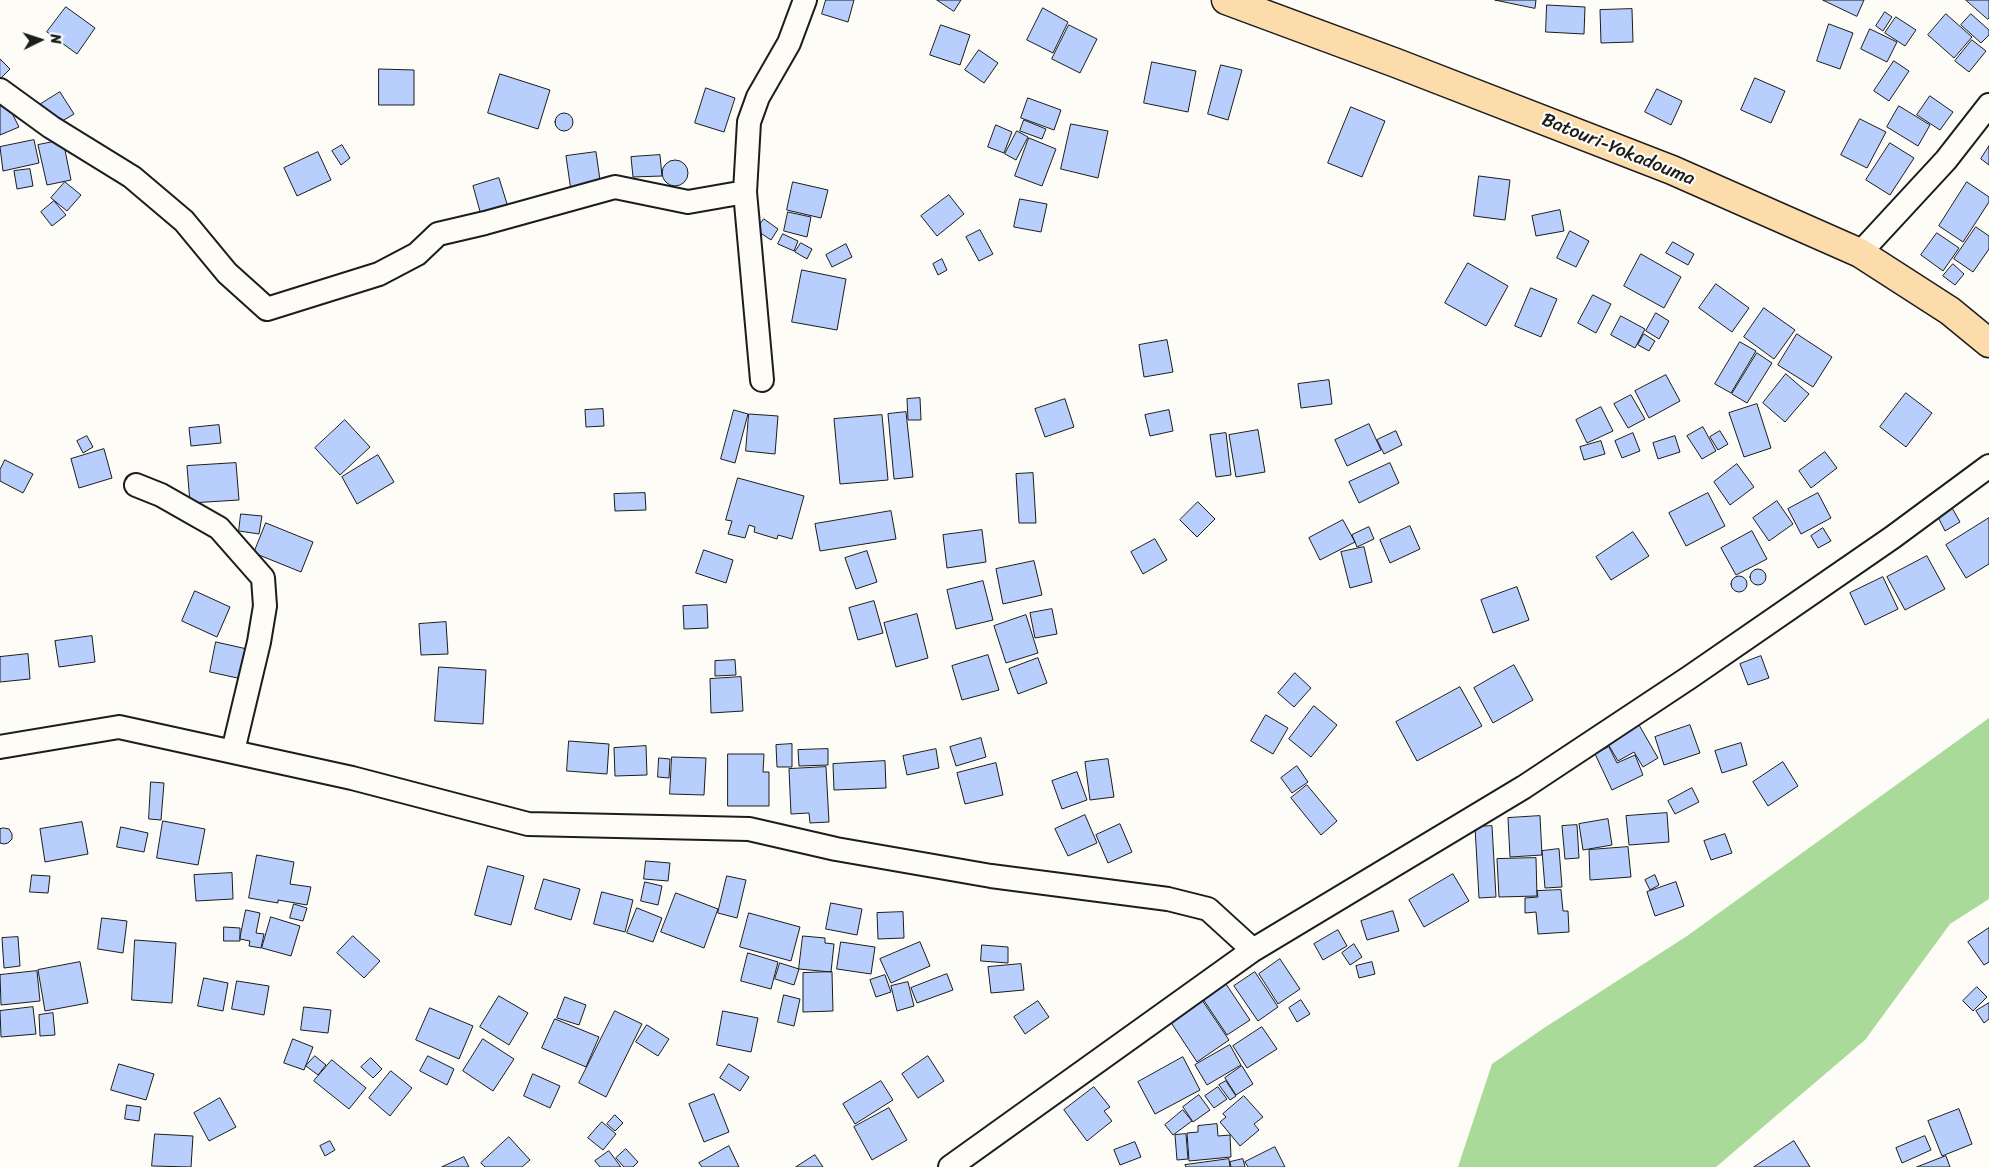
<!DOCTYPE html>
<style>
body{margin:0}
#map{position:relative;width:1989px;height:1167px;overflow:hidden;background:#fdfcf7;font-family:Sriracha,sans-serif}
canvas{display:block}
.north{position:absolute;left:15px;top:15px;width:50px;height:50px;-webkit-text-stroke:4px #fdfcf7;paint-order:stroke;rotate:86deg;font-size:14px;font-weight:700;line-height:20px;text-align:center;color:#1c1c1c}
.north::after{content:'';display:block;margin:auto;width:18px;height:22px;background:#1c1c1c;clip-path:polygon(50% 0,100% 100%,50% 72%,0 100%)}
</style>
<div id="map">
<canvas width="1989" height="1167"></canvas>
<div class="north">N</div>
</div>
<script>
const context = document.querySelector('canvas').getContext('2d');
context.lineJoin = 'round';
function fillPath(path, color) { context.fillStyle = color; context.fill(path, 'evenodd'); }
function strokePath(path, color, width, dash) { context.strokeStyle = color; context.lineWidth = width; context.lineCap = dash ? 'butt' : 'round'; context.setLineDash(dash || []); context.stroke(path); }
function label(font, color, halo, rows, align = 'center') {
  context.font = font + ' Sriracha,sans-serif'; context.lineWidth = 4.5; context.setLineDash([]); context.textBaseline = 'middle'; context.strokeStyle = halo; context.fillStyle = color; for (const [text, x, y, turn = 0] of rows) {
    context.save(); context.translate(x, y); context.rotate((+turn || 0) * Math.PI / 180); context.textAlign = isNaN(turn) ? turn : align; if (halo) context.strokeText(text, 0, 0); context.fillText(text, 0, 0); context.restore();
  }
}
fillPath(new Path2D(`
 M1989 718V899L1950 924 1865 1040 1716 1167H1458L1492 1064 1544 1028 1687 936Z`), '#aada9a');
const building = new Path2D(`
 M826 0H854L848 22 822 14Z
 M937 0H961L954 11Z
 M1495 0H1536L1535 8Z
 M1823 0H1864L1857 16Z
 M1966 0H1989V18L1988 19Z
 M1547 5 1585 7 1584 34 1546 32Z
 M66 7 95 28 77 54 47 32Z
 M1043 8 1068 22 1053 53 1027 40Z
 M1632 9 1633 42 1601 43 1600 10Z
 M1885 12 1892 17 1883 31 1876 26Z
 M1946 14 1972 37 1954 58 1928 35Z
 M1971 14 1989 30V35L1981 43 1961 25Z
 M1896 17 1916 30 1905 46 1885 33Z
 M1829 24 1853 33 1840 69 1817 61Z
 M941 25 970 35 960 65 930 55Z
 M1069 25 1097 39 1080 73 1052 59Z
 M1870 29 1897 42 1887 62 1861 49Z
 M1972 40 1986 51 1969 72 1955 61Z
 M979 50 998 63 984 83 965 70Z
 M0 59 10 69 0 79Z
 M1894 61 1909 71 1889 101 1874 91Z
 M1152 62 1196 71 1188 112 1144 103Z
 M1221 65 1242 70 1228 120 1208 114Z
 M379 69 414 70V105H379Z
 M500 74 550 90 538 129 488 113Z
 M1755 78 1785 91 1771 123 1741 110Z
 M706 88 735 98 724 132 695 123Z
 M1657 89 1682 101 1671 125 1645 112Z
 M60 92 74 114 54 126 41 104Z
 M1930 96 1953 112 1940 130 1917 115Z
 M1028 98 1061 110 1054 130 1021 118Z
 M6 101 19 127 0 135V103Z
 M1899 106 1930 125 1918 146 1887 127Z
 M1351 107 1385 121 1362 177 1328 163Z
 M555 122a9 9 0 1 1 18 0a9 9 0 1 1-18 0Z
 M1860 119 1886 132 1867 168 1841 155Z
 M1024 120 1046 129 1042 139 1020 131Z
 M1071 124 1108 131 1098 178 1061 169Z
 M996 125 1012 132 1004 153 988 147Z
 M1017 131 1028 137 1016 160 1005 154Z
 M1029 138 1056 149 1042 186 1015 176Z
 M34 140 39 163 3 171 0 147Z
 M63 140 71 180 47 185 38 145Z
 M1890 143 1914 158 1890 195 1866 180Z
 M342 145 350 158 341 165 332 151Z
 M1989 146V165L1981 159Z
 M318 152 331 180 297 196 284 168Z
 M596 152 601 187 571 191 566 156Z
 M660 155 662 176 633 177 631 157Z
 M662 173a13 13 0 1 1 26 0a13 13 0 1 1-26 0Z
 M30 169 33 186 17 189 14 171Z
 M1479 176 1510 180 1505 220 1474 216Z
 M499 178 508 207 481 215 473 186Z
 M65 182 81 195 67 211 51 198Z
 M793 182 828 190 821 218 787 210Z
 M1967 182 1989 197V202L1963 242 1939 226Z
 M949 195 964 214 937 236 921 216Z
 M1020 199 1047 204 1041 232 1014 227Z
 M54 201 66 215 52 226 41 212Z
 M1560 210 1564 231 1536 236 1532 216Z
 M788 212 811 217 807 237 784 231Z
 M764 219 778 229 771 240 756 230Z
 M1976 227 1989 236V249L1973 272 1954 259Z
 M980 230 993 254 979 261 966 237Z
 M1570 231 1589 241 1576 267 1557 258Z
 M1937 233 1959 248 1943 271 1921 255Z
 M783 234 798 241 794 251 778 244Z
 M1673 242 1694 254 1688 265 1666 253Z
 M801 243 812 249 807 259 795 252Z
 M846 244 852 257 832 267 826 255Z
 M1641 254 1681 277 1664 308 1624 286Z
 M942 259 947 270 938 275 933 264Z
 M1468 263 1508 286 1486 326 1445 303Z
 M1953 264 1964 274 1955 285 1943 276Z
 M802 270 846 279 837 330 792 322Z
 M1716 284 1749 308 1732 332 1699 308Z
 M1531 288 1557 299 1541 337 1515 326Z
 M1593 295 1611 304 1596 333 1578 323Z
 M1764 308 1795 330 1774 359 1744 337Z
 M1656 313 1669 321 1659 339 1646 331Z
 M1621 316 1645 329 1635 348 1611 335Z
 M1644 334 1655 341 1649 351 1638 345Z
 M1797 334 1832 357 1813 387 1778 365Z
 M1167 340 1173 372 1144 377 1139 345Z
 M1740 342 1756 351 1731 393 1715 384Z
 M1757 353 1772 363 1747 403 1732 394Z
 M1786 374 1809 394 1785 422 1763 403Z
 M1666 375 1680 401 1649 418 1635 391Z
 M1329 380 1332 404 1301 408 1298 384Z
 M1906 393 1932 413 1906 447 1880 427Z
 M1631 395 1645 419 1628 428 1614 404Z
 M920 398 921 420H908L907 399Z
 M1065 399 1074 427 1045 437 1035 409Z
 M1757 404 1771 448 1744 457 1729 413Z
 M1601 407 1613 431 1587 443 1576 420Z
 M603 409 604 426 586 427 585 410Z
 M734 410 748 414 735 463 721 459Z
 M1169 410 1173 431 1150 436 1145 415Z
 M906 412 913 477 894 479 888 414Z
 M749 414 778 416 775 454 746 451Z
 M882 415 888 480 840 484 834 419Z
 M345 420 370 447 340 475 315 448Z
 M1369 424 1381 450 1347 466 1335 440Z
 M219 425 221 443 191 446 189 428Z
 M1703 427 1716 451 1702 459 1687 436Z
 M1258 430 1265 472 1236 477 1229 435Z
 M1396 431 1402 445 1384 454 1377 440Z
 M1720 431 1728 444 1718 450 1710 437Z
 M1226 433 1231 475 1216 477 1210 435Z
 M1633 433 1640 451 1622 458 1615 441Z
 M87 436 93 447 83 453 77 441Z
 M1675 436 1680 452 1658 459 1653 443Z
 M1601 441 1605 454 1584 460 1580 447Z
 M104 449 112 478 79 488 71 459Z
 M1825 452 1837 468 1811 488 1799 471Z
 M378 455 394 482 357 504 342 477Z
 M5 460 33 474 23 493 0 481V470Z
 M236 463 239 500 190 503 187 466Z
 M1390 463 1399 483 1359 503 1349 482Z
 M1737 464 1754 487 1730 505 1714 482Z
 M1033 473 1036 523H1019L1016 474Z
 M738 478 804 496 792 539 778 535 777 539 754 532 755 527 749 525 745 538 728 534 732 521 726 520Z
 M645 493 646 510 615 511 614 494Z
 M1708 493 1725 526 1686 546 1669 513Z
 M1818 493 1831 518 1801 534 1788 509Z
 M1777 501 1793 524 1769 541 1753 518Z
 M1198 502 1215 519 1197 537 1180 520Z
 M1951 506 1960 522 1945 531 1936 513Z
 M891 511 896 539 820 551 815 524Z
 M241 514 262 516 259 534 239 531Z
 M1989 518V564L1966 578 1946 545Z
 M1343 520 1355 542 1320 560 1309 538Z
 M266 523 313 542 301 572 254 553Z
 M1410 526 1420 549 1390 563 1380 540Z
 M1369 527 1374 539 1357 547 1352 535Z
 M1823 528 1831 541 1818 548 1811 536Z
 M982 530 986 562 947 568 943 535Z
 M1752 531 1767 559 1736 575 1721 548Z
 M1633 532 1649 556 1611 580 1596 557Z
 M1155 539 1167 560 1143 574 1131 552Z
 M1364 547 1372 582 1350 588 1341 552Z
 M704 550 733 560 726 583 696 573Z
 M867 551 877 582 856 589 845 558Z
 M1927 556 1945 589 1905 610 1887 577Z
 M1034 561 1042 595 1003 604 996 569Z
 M1750 577a8 8 0 1 1 16 0a8 8 0 1 1-16 0Z
 M1731 584a8 8 0 1 1 16 0a8 8 0 1 1-16 0Z
 M1883 577 1898 609 1865 625 1850 593Z
 M983 581 993 620 956 629 947 590Z
 M1517 587 1529 620 1493 633 1481 600Z
 M195 591 230 607 217 637 182 621Z
 M874 601 883 633 858 640 849 608Z
 M707 605 708 628 684 629 683 606Z
 M1052 609 1057 634 1035 638 1030 613Z
 M917 614 928 658 896 667 884 623Z
 M1026 615 1038 653 1006 663 994 626Z
 M446 622 448 654 421 655 419 624Z
 M92 636 95 662 59 667 55 641Z
 M216 642 247 649 242 679 210 672Z
 M28 654 30 679 0 682V657Z
 M988 655 999 690 962 700 952 666Z
 M1761 656 1769 678 1748 685 1740 664Z
 M1038 658 1047 683 1018 694 1009 669Z
 M735 660 736 675 715 676V661Z
 M1514 665 1533 700 1493 723 1474 688Z
 M439 667 486 670 483 724 435 721Z
 M1295 673 1311 688 1294 707 1278 693Z
 M741 677 743 711 711 713 710 679Z
 M1460 687 1482 726 1417 761 1396 722Z
 M1314 706 1337 725 1311 757 1289 739Z
 M1266 715 1288 728 1273 754 1251 741Z
 M1639 725 1658 758 1643 767 1634 752 1618 761 1608 744Z
 M1690 725 1700 753 1664 765 1655 737Z
 M981 738 986 757 956 766 950 747Z
 M569 741 609 744 607 774 567 771Z
 M1741 743 1747 765 1722 773 1715 751Z
 M792 744V767H777L776 745Z
 M646 746 647 775 615 776 614 748Z
 M1609 747 1617 763 1635 755 1643 775 1612 790 1595 754Z
 M828 749V765L799 766 798 750Z
 M936 749 939 768 907 775 903 756Z
 M728 754H764L763 772H769V806H728Z
 M672 757 706 758 704 795 670 794Z
 M659 758 670 759 669 778 658 777Z
 M1108 759 1114 797 1090 800 1085 762Z
 M885 761 886 788 834 790 833 764Z
 M1783 762 1798 786 1768 806 1753 782Z
 M996 763 1003 795 965 804 957 773Z
 M1297 766 1308 782 1292 793 1281 778Z
 M826 767 829 822 810 823 809 813 791 814 789 769Z
 M1077 772 1087 800 1062 809 1052 781Z
 M151 782 164 783 161 820 149 819Z
 M1307 785 1337 821 1321 835 1291 798Z
 M1692 788 1699 802 1675 814 1668 801Z
 M1667 813 1669 842 1629 845 1626 816Z
 M1085 815 1097 843 1068 856 1055 829Z
 M1540 816 1542 855 1510 857 1508 818Z
 M1608 819 1612 845 1583 850 1579 824Z
 M163 821 205 829 198 865 157 858Z
 M82 822 88 854 45 862 40 829Z
 M1120 824 1132 852 1108 863 1096 835Z
 M1577 825 1579 858 1565 859 1562 826Z
 M1492 826 1496 897 1479 898 1475 827Z
 M121 827 148 833 144 852 117 847Z
 M4 828 9 829 12 834V839L8 843 4 844 0 843V829Z
 M1725 834 1732 853 1711 860 1704 841Z
 M1628 847 1631 877 1590 880 1589 850Z
 M1559 849 1562 887 1545 888 1542 851Z
 M257 855 294 862 290 884 311 887 307 905 278 900V903L249 898Z
 M1536 858 1537 896 1499 897 1497 859Z
 M646 861 670 863 668 881 644 879Z
 M488 866 524 876 511 925 475 915Z
 M232 873 233 899 196 901 194 875Z
 M1453 874 1469 901 1424 927 1409 900Z
 M32 875 50 876 48 893 30 892Z
 M1655 875 1659 885 1650 890 1645 880Z
 M727 876 746 880 737 918 718 913Z
 M544 879 580 889 571 920 535 909Z
 M645 882 662 886 658 905 641 901Z
 M1676 882 1684 906 1655 916 1647 892Z
 M1561 890 1563 911H1568L1569 932 1538 934 1536 912 1525 913V898L1538 897 1537 891Z
 M602 892 633 900 625 932 594 924Z
 M676 893 718 909 704 948 661 932Z
 M831 903 862 909 857 935 826 929Z
 M294 904 307 908 303 921 290 918Z
 M637 908 662 918 653 942 627 933Z
 M246 910 260 913 256 933 264 934 261 948 249 946 250 941 240 939Z
 M1393 911 1399 931 1367 940 1361 921Z
 M903 912 904 938 878 939 877 913Z
 M749 913 800 927 791 961 740 947Z
 M271 917 300 926 291 956 262 948Z
 M102 918 127 921 123 953 98 949Z
 M224 927 240 928V941H224Z
 M1989 928V962L1984 965 1968 942Z
 M1338 930 1347 946 1323 960 1314 944Z
 M353 936 380 961 364 978 337 953Z
 M803 936 825 938V943L834 944 831 972 799 969Z
 M18 937 20 966 4 968 2 938Z
 M135 940 176 943 172 1003 132 1000Z
 M841 942 875 947 871 974 837 969Z
 M920 942 930 966 891 983 880 959Z
 M1354 944 1362 957 1350 965 1342 953Z
 M982 945 1008 947V963L981 961Z
 M748 953 778 962 771 989 741 981Z
 M1280 959 1300 989 1278 1004 1259 974Z
 M80 962 88 1003 45 1011 38 970Z
 M1372 962 1375 974 1359 978 1356 966Z
 M780 963 799 969 794 985 775 979Z
 M1021 964 1024 990 991 993 988 967Z
 M37 971 40 1001 1 1005 0 975Z
 M832 972 833 1011 803 1012V973Z
 M1255 972 1278 1007 1258 1021 1234 986Z
 M947 974 953 990 917 1003 911 988Z
 M885 975 891 992 876 997 870 980Z
 M204 978 228 983 223 1011 198 1006Z
 M237 981 269 986 264 1015 232 1009Z
 M1224 981 1250 1020 1227 1035 1201 996Z
 M908 982 914 1006 897 1011 891 986Z
 M1977 987 1987 997 1973 1011 1963 1001Z
 M784 995 800 999 794 1026 778 1022Z
 M499 996 528 1013 509 1045 480 1027Z
 M565 997 586 1005 579 1025 557 1018Z
 M1202 1000 1229 1040 1197 1062 1170 1021Z
 M1301 1000 1310 1014 1297 1022 1289 1008Z
 M1038 1001 1049 1017 1025 1034 1014 1017Z
 M1989 1003V1019L1984 1023 1976 1011Z
 M33 1007 36 1034 1 1037 0 1011Z
 M304 1007 331 1010 328 1033 301 1030Z
 M430 1008 473 1026 459 1059 416 1040Z
 M615 1011 642 1024 606 1097 579 1083Z
 M723 1011 758 1018 751 1052 717 1045Z
 M53 1013 55 1035 40 1036 39 1015Z
 M555 1019 599 1037 586 1067 542 1048Z
 M647 1025 669 1039 658 1056 636 1042Z
 M1262 1027 1277 1049 1247 1068 1233 1046Z
 M293 1039 313 1047 304 1070 284 1063Z
 M483 1039 514 1059 493 1091 463 1071Z
 M1230 1045 1241 1065 1207 1085 1195 1065Z
 M315 1056 326 1065 318 1075 306 1066Z
 M428 1056 454 1069 447 1085 420 1071Z
 M928 1056 944 1081 918 1098 902 1074Z
 M1183 1057 1200 1090 1155 1114 1138 1082Z
 M371 1058 382 1069 373 1078 361 1067Z
 M332 1060 366 1088 349 1109 314 1081Z
 M119 1064 154 1074 146 1100 111 1090Z
 M729 1064 749 1077 740 1091 720 1078Z
 M1242 1066 1253 1084 1236 1095 1225 1078Z
 M391 1071 412 1088 390 1116 369 1098Z
 M533 1074 560 1086 550 1108 524 1096Z
 M881 1081 893 1100 855 1124 843 1104Z
 M1226 1081 1236 1096 1230 1100 1219 1085Z
 M1094 1087 1110 1107 1104 1111 1112 1121 1087 1141 1064 1110Z
 M1218 1087 1227 1099 1214 1108 1205 1096Z
 M714 1094 729 1132 704 1142 689 1104Z
 M1199 1095 1210 1110 1193 1122 1183 1107Z
 M1244 1096 1263 1117 1254 1124 1259 1130 1240 1146 1220 1122 1226 1117 1223 1114Z
 M220 1098 236 1127 209 1141 194 1113Z
 M127 1105 141 1107 139 1121 125 1119Z
 M889 1108 907 1140 872 1160 854 1127Z
 M1959 1109 1972 1144 1942 1156 1928 1121Z
 M1183 1110 1192 1121 1173 1135 1165 1125Z
 M615 1115 623 1123 615 1131 607 1124Z
 M602 1122 616 1134 603 1150 588 1138Z
 M1217 1124 1218 1136 1230 1135 1231 1157 1189 1161 1187 1133 1198 1132V1126Z
 M155 1134 193 1136 191 1167 152 1166Z
 M1186 1134 1188 1159 1177 1160 1175 1135Z
 M1925 1136 1931 1150 1902 1163 1896 1148Z
 M509 1137 530 1160 522 1167H485L481 1163Z
 M330 1141 335 1150 325 1156 320 1146Z
 M1794 1141 1810 1167H1754Z
 M1135 1142 1141 1157 1120 1165 1114 1150Z
 M729 1146 739 1167H702L699 1163Z
 M1275 1147 1285 1167H1248L1245 1162Z
 M626 1149 638 1162 633 1167H624L616 1158Z
 M609 1151 621 1167H600L595 1161Z
 M815 1155 823 1167H796Z
 M1946 1156 1950 1167H1917Z
 M464 1157 469 1167H442Z
 M1229 1159 1230 1167H1186L1185 1165Z
 M1243 1159 1245 1167H1231L1230 1162Z`);
fillPath(building, '#b8cffd');
strokePath(building, '#1c1c1c', 1);
const minor = new Path2D(`
 M0 90 51 127 132 177 184 221 227 273 267 309 379 274 417 254 438 234 485 223 615 187 688 202 745 192
 M1860 253 1946 160 1989 105
 M762 380 745 192 749 122 758 97 789 43 805 0
 M136 485 161 495 219 528 263 578 265 606 259 642 233 751
 M0 747 119 727 352 778 528 824 749 829 836 849 991 876 1168 899 1208 909 1253 950
 M950 1167 1253 950 1524 787 1690 677 1893 537 1989 466`);
const trunk = new Path2D(`
 M1226 0 1396 63 1672 170 1860 253 1950 311 1989 343`);
strokePath(minor, '#1c1c1c', 26);
strokePath(trunk, '#1c1c1c', 31);
strokePath(minor, '#fdfcf7', 22);
strokePath(trunk, '#fddcac', 28);
label('19px', '#1c1c1c', '#fdfcf7', [
 ["Batouri-Yokadouma",1618,150,22]
]);
</script>
